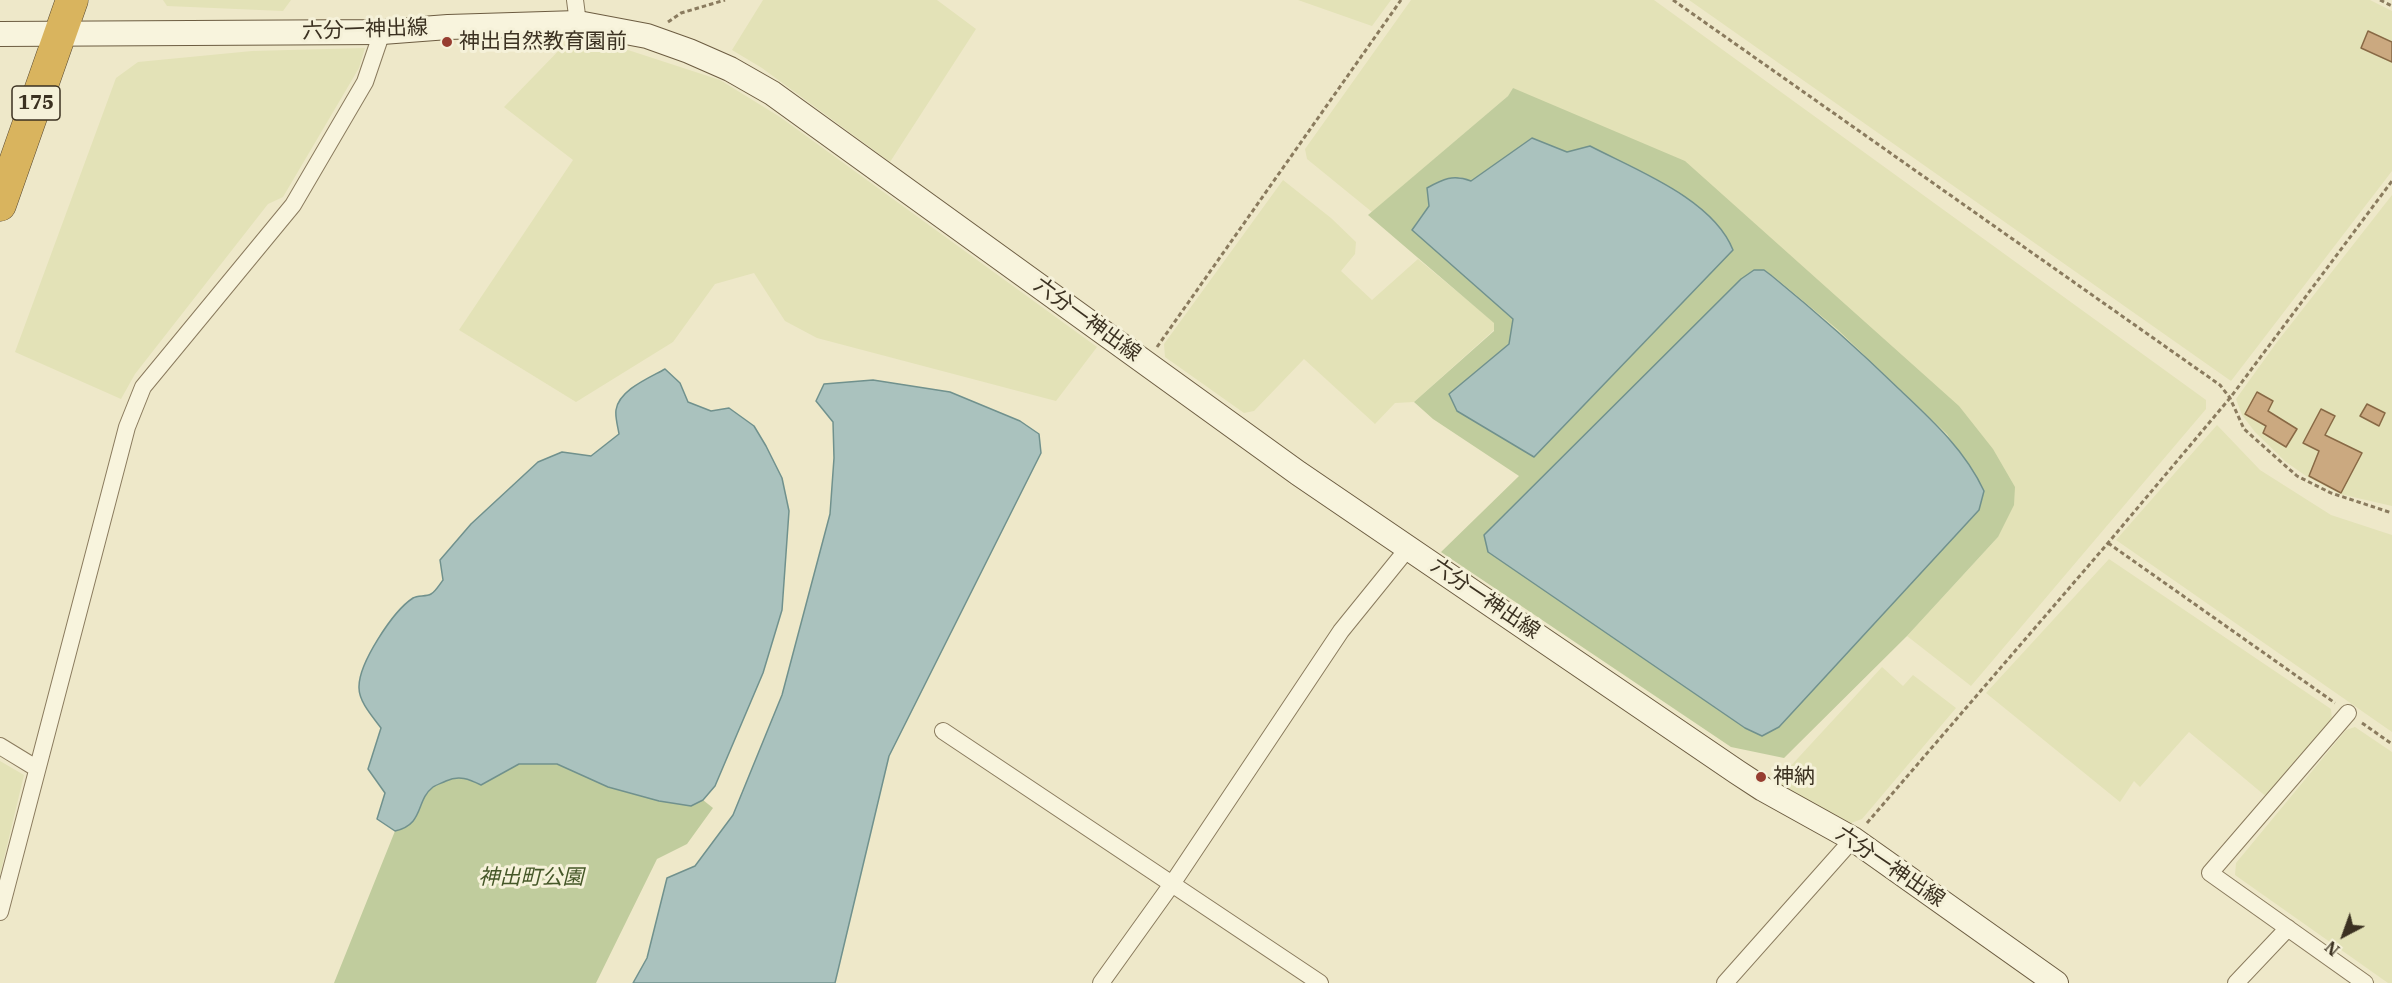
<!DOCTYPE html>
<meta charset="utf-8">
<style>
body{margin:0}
#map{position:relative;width:2392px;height:983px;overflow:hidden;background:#eee8c9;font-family:"IBM Plex Serif",serif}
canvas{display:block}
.north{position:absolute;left:2314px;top:905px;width:60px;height:60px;-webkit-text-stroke:4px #f5f1d9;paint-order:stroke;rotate:221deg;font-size:16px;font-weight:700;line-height:24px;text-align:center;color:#3b3121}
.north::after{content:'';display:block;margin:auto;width:21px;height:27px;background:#3b3121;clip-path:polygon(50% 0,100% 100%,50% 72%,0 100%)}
</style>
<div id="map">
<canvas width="2392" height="983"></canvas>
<div class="north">N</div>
</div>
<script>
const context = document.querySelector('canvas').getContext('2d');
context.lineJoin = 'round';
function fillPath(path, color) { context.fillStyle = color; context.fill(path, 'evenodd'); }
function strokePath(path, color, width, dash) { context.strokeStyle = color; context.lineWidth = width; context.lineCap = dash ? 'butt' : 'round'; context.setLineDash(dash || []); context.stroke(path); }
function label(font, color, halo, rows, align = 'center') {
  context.font = font + ' "IBM Plex Serif","Noto Sans JP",serif'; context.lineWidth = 6; context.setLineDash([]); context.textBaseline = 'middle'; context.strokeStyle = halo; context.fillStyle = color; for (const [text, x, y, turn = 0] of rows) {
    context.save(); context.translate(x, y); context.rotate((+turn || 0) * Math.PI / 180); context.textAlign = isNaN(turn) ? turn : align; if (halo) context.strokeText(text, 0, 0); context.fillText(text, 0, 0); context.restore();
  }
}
fillPath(new Path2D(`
 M163 0H291L283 11 167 6Z
 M763 0H937L976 29 890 162 762 68 732 50Z
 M1298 0H1391L1372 26Z
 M1411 0H1654L2206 400V409L1971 686 1907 636 1998 537 1513 88 1508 96 1372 212 1307 159 1305 149Z
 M1689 0H2370L2392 11V171L2231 381Z
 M568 41 628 50 720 80 780 117 1097 347 1056 401 817 338 785 321 754 273 715 284 673 342 576 402 459 330 573 160 504 107Z
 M365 48 359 68 283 197 268 204 135 374 121 399 15 352 116 78 138 62 252 51Z
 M1283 180 1331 218 1356 242 1355 254 1341 271 1372 300 1418 259 1495 323 1494 330 1414 402 1395 403 1375 424 1304 359 1254 411 1244 413 1165 357 1164 344Z
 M2392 195V506L2340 494 2306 476 2286 462 2255 432 2242 415 2236 399 2277 342Z
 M2217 425 2260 470 2331 515 2392 535V732L2116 540Z
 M2109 559 2331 709 2332 720 2269 799 2189 732 2140 787 2134 781 2120 802 1986 693Z
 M1882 667 1903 686 1913 675 1956 708 1862 819 1851 823 1775 783Z
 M2355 727 2392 752V983H2388L2235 875 2236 863 2346 730Z
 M0 761 24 775 0 875Z`), '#e3e2b7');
fillPath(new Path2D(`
 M1513 88 1685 161 1959 406 1993 449 2015 487 2014 505 1998 537 1907 636 1784 758 1731 747 1441 552 1519 476 1433 419 1414 402 1494 331V323L1368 215 1508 96ZM1532 138 1567 152 1590 146C1636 170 1713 199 1733 250L1534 457 1449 394 1509 344 1513 319 1412 230C1424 209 1442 193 1459 177L1471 181ZM1772 275 1837 329 1947 434 1984 491 1979 510 1779 727 1762 736 1745 728 1488 552 1484 535Z
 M519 764H558L608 787 659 801 691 806 703 800 713 808 687 844 657 859 596 983H334L395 831C425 824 415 801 433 787 437 785 442 783 446 781 459 775 469 779 481 785Z`), '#c0cc9d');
const water = new Path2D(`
 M1532 138 1567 152 1590 146C1636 170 1713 199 1733 250L1534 457 1457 411 1449 394 1509 344 1513 319 1412 230 1429 206 1427 188C1443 179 1453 174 1471 181Z
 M1754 270H1764L1772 276C1816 312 1858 349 1899 389 1932 420 1965 450 1984 491L1979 510 1779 727 1762 736 1745 728 1488 552 1484 535 1741 279Z
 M665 369 680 383 688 402 711 411 729 408 754 426 766 446 782 478 789 511 782 610 763 673 715 786 703 800 691 806 659 801 608 787 557 764H519L481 785C469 779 459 775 446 781 442 783 436 785 433 787 415 801 425 824 395 831L377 819 385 793 368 769 381 728C373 717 359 702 359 688 358 664 393 611 413 598 418 595 426 597 431 594 435 592 440 584 443 580L440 560 471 524 538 462 562 452 591 456 619 434C618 427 615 418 616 410 619 390 649 378 665 369Z
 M873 380 950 392 1020 421 1039 434 1041 453 889 756 835 983H633L647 958 667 878 695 866 733 815 782 695 830 514 834 458 833 422 816 401 824 384Z`);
fillPath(water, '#aac2be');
strokePath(water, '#70918d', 1.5);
const building = new Path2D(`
 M2368 31 2392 42V62L2361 48Z
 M2257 392 2273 401 2268 411 2297 429 2286 447 2263 433 2266 426 2245 414Z
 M2367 404 2385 413 2379 426 2360 416Z
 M2321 409 2335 416 2325 435 2362 453 2341 493 2309 476 2319 451 2303 443Z`);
fillPath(building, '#cba980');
strokePath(building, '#886945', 1.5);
const street = new Path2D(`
 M575 0 578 23
 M2348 713 2210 873 2365 983
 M943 731 1320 983
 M0 746 36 768
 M0 912 127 427 143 387 293 205 365 82 382 32
 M1101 983 1172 884 1341 631 1409 547
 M1725 983 1853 839
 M2236 983 2288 928`);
const secondary = new Path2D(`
 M0 34 382 32 448 27 578 23 647 36 689 51 730 69 772 93 1298 473 1737 772 1763 789 1853 839 2056 983`);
const highway = new Path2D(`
 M0 205 72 0`);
strokePath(street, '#8a7b5e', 18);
strokePath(secondary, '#6c5c41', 26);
strokePath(highway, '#584932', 33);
strokePath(new Path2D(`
 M1673 0 2220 385 2230 398 2244 429 2297 476 2331 493 2392 513
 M2380 0 2392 6
 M668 22 681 13 725 0
 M1157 347 1401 0
 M2108 543 2335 703
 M2362 723 2392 744
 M1867 823 2108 543 2230 398 2392 181`), '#8a7b5e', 3, [4.5, 3]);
strokePath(street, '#f8f4dd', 16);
strokePath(secondary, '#f8f4dd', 24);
strokePath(highway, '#d9b45e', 32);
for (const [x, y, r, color] of [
 [447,42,6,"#973d30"],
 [1761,777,6,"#973d30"]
]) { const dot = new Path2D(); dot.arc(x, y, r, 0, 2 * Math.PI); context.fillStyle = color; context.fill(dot); strokePath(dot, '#f5f1d9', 2); }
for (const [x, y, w] of [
 [36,103,48]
]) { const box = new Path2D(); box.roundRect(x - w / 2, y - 17, w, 34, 4.5); context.fillStyle = '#f5f1d9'; context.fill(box); strokePath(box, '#3b3121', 1.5); }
label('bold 20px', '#3b3121', null, [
 ["175",36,103]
]);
label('21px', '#3b3121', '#f5f1d9', [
 ["六分一神出線",365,30,-2],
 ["六分一神出線",1087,320,36],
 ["六分一神出線",1485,599,34],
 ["六分一神出線",1890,867,34]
]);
label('21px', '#3b3121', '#f5f1d9', [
 ["神出自然教育園前",459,42],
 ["神納",1773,777]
], 'left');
label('italic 21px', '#455728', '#f5f1d9', [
 ["神出町公園",531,878]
]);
</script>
